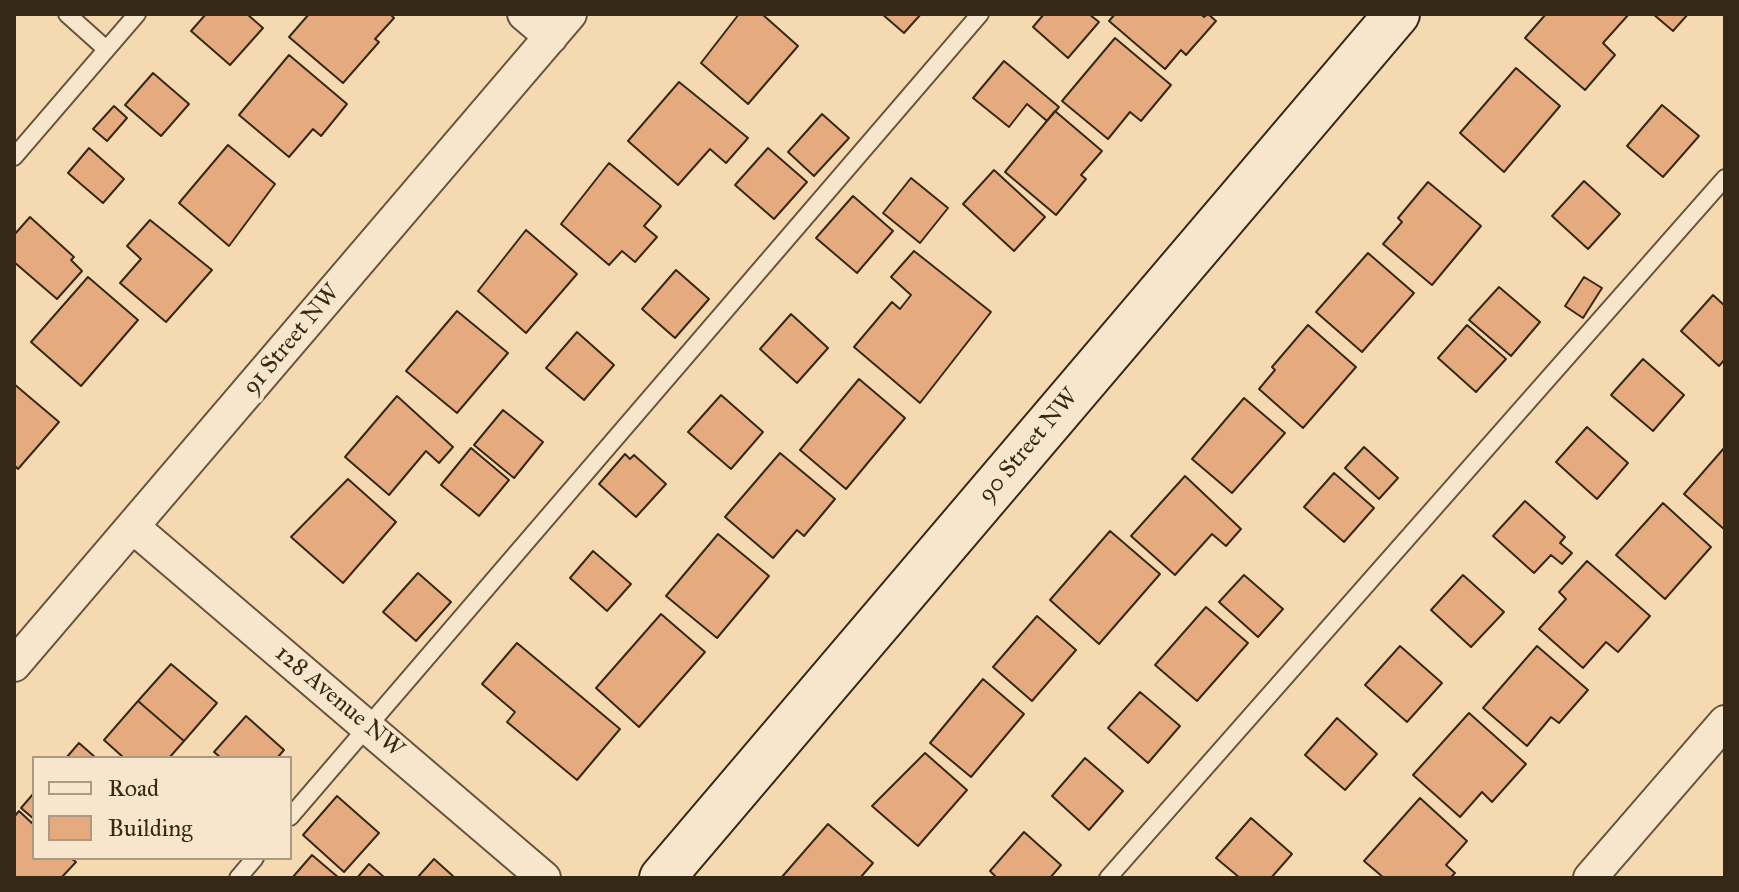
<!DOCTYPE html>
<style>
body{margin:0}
#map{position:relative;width:1739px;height:892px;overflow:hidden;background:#f5d9b1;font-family:"IM FELL Great Primer",serif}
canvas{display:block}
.frame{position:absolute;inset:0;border:16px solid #362816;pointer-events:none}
.legend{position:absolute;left:32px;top:756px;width:260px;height:104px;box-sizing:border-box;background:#f8e6cc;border:2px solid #aa9a83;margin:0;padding:10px 14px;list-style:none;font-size:24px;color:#362816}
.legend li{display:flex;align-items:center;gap:16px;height:40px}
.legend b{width:40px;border:2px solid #aa9a83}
</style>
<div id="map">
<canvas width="1739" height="892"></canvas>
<div class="frame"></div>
<ul class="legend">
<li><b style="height:10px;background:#f8e6cc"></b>Road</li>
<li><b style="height:22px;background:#e6aa7f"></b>Building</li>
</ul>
</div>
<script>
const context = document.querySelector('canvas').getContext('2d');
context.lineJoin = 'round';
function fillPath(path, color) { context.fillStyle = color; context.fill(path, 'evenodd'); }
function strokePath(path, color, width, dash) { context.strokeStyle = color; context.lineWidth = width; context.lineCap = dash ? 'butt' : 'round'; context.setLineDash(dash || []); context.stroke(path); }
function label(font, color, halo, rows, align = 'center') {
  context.font = font + ' "IM FELL Great Primer",serif'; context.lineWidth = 8; context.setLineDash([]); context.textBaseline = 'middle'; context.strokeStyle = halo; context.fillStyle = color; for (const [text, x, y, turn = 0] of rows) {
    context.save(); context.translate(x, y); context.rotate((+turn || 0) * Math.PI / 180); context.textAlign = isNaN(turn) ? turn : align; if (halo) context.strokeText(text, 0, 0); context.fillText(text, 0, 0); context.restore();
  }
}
const building = new Path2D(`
 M206 14H247L263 28 230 65 191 31Z
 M309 14H390L394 18 375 39 379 42 343 83 289 37Z
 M739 14H762L798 46 748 104 701 63Z
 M882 14H921L904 33Z
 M1044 14H1089L1099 22 1068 58 1033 27Z
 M1115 14H1201L1204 17 1208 14 1216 21 1186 55 1181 50 1165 69 1109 21Z
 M1546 14H1629L1603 43 1615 55 1585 90 1525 38Z
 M1653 14H1688L1673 31Z
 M1115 38 1171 85 1141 121 1130 112 1108 139 1062 101Z
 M289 55 347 104 321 136 313 129 289 157 239 115Z
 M1004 61 1059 107 1047 121 1027 104 1009 127 973 98Z
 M1516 68 1560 106 1504 172 1460 133Z
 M153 73 189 104 161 136 125 105Z
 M679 82 748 138 726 163 710 149 678 185 628 141Z
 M1662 105 1699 136 1663 177 1627 146Z
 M114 106 127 118 107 141 93 129Z
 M1055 111 1102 151 1081 175 1086 179 1056 215 1005 172Z
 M822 114 849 138 814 176 788 152Z
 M228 145 275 184 229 246 179 203Z
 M89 148 124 179 103 203 68 173Z
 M768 148 807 182 774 219 735 185Z
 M609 163 661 206 644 226 657 237 635 262 622 251 609 265 561 224Z
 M994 170 1045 217 1014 251 963 204Z
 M911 178 948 208 920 243 883 213Z
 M1584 181 1620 214 1588 249 1552 216Z
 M1428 182 1481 226 1432 285 1383 244 1402 222 1398 218Z
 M853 196 893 231 857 273 816 238Z
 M30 217 74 257 71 260 82 271 57 299 14 262V235Z
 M150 220 212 270 166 322 120 283 141 259 127 246Z
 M526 230 577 274 526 333 478 291Z
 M914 251 991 312 920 403 854 347 892 302 900 309 911 295 891 277Z
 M1368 253 1414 293 1362 352 1316 312Z
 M676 270 709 299 675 338 642 309Z
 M88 277 138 320 81 386 31 342Z
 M1584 277 1602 288 1583 318 1565 306Z
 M1499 287 1540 322 1511 356 1469 320Z
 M1713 295 1725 306V359L1719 366 1681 331Z
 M457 311 508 353 457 413 406 371Z
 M791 314 828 348 797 383 760 349Z
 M1308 325 1356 367 1303 428 1259 389 1275 370 1272 367Z
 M1467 325 1506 359 1476 392 1438 358Z
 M577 332 614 365 584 400 546 368Z
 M1643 359 1684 395 1653 431 1611 395Z
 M859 379 905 418 846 489 800 450Z
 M14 384 59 422 18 469 14 465Z
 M721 395 763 432 731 469 688 432Z
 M397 396 453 447 439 463 426 451 389 495 345 457Z
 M1244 398 1285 433 1232 493 1192 459Z
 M503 410 543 442 514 478 474 445Z
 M1587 427 1628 463 1597 499 1556 462Z
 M1364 447 1398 478 1379 499 1345 468Z
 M1725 447V530L1684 494Z
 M471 448 509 480 479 516 441 485Z
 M780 453 835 499 804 536 797 530 773 558 725 517Z
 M625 454 630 459 634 455 666 484 636 517 599 484Z
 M1334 473 1374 508 1344 542 1304 507Z
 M1185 476 1241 529 1226 546 1212 534 1175 575 1131 536Z
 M348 479 396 522 343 583 291 537Z
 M1525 501 1565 537 1560 543 1572 553 1562 564 1551 555 1534 573 1493 536Z
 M1663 503 1711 547 1665 599 1616 555Z
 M1110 531 1160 574 1099 644 1050 600Z
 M718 534 769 576 717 638 666 596Z
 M593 551 631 584 607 611 570 578Z
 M1587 561 1650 616 1618 652 1606 642 1583 668 1539 629 1566 599 1559 592Z
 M418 573 451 602 416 641 383 612Z
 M1244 575 1283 609 1258 637 1219 602Z
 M1463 575 1504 612 1471 647 1431 610Z
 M1206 607 1248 643 1197 701 1155 665Z
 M661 614 705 652 639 727 596 688Z
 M1037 616 1076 650 1032 701 993 667Z
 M517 643 620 729 577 780 507 722 515 712 482 684Z
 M1400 646 1442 683 1407 722 1365 685Z
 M1537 646 1588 690 1559 723 1551 717 1527 746 1483 708Z
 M171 664 217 703 184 741 138 701Z
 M983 679 1024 714 971 777 930 743Z
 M1140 692 1180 726 1148 763 1108 728Z
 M138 701 184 741 169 758H124L104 740Z
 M1469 713 1526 764 1492 802 1482 792 1460 817 1413 775Z
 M246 716 284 750 277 758H221L214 752Z
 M1337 718 1377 754 1345 790 1305 755Z
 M79 743 96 758H66Z
 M925 753 967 790 918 846 872 806Z
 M1085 758 1123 791 1089 830 1052 796Z
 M34 793V819L21 808Z
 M337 796 379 833 344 872 303 835Z
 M1420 798 1467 841 1446 865 1455 873 1450 878H1384L1364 861Z
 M19 811 34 825V858H71L76 862 61 878H14V817Z
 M1251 818 1292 854 1271 878H1240L1216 858Z
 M828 824 873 863 860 878H781Z
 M1024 832 1061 865 1050 878H997L990 871Z
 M312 855 339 878H292Z
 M434 859 454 877V878H417Z
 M369 864 385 878H357Z`);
fillPath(building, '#e6aa7f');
strokePath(building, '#362816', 2);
const lane = new Path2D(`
 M67 14 106 49
 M14 157 137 14
 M290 817 980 14
 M238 878 255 858
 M1108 878 1725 178`);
const street = new Path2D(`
 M524 14 551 37
 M133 527 544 878
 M14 665 570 14
 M1590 878 1725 722`);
const secondary = new Path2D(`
 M662 878 1397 14`);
strokePath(lane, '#66543d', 20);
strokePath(street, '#66543d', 36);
strokePath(secondary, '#362816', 48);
strokePath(lane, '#f8e6cc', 16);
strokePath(street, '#f8e6cc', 32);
strokePath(secondary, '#f8e6cc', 44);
label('24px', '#362816', '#f8e6cc', [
 ["91 Street NW",292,340,-50],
 ["90 Street NW",1029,446,-50],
 ["128 Avenue NW",339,702,40]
]);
</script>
